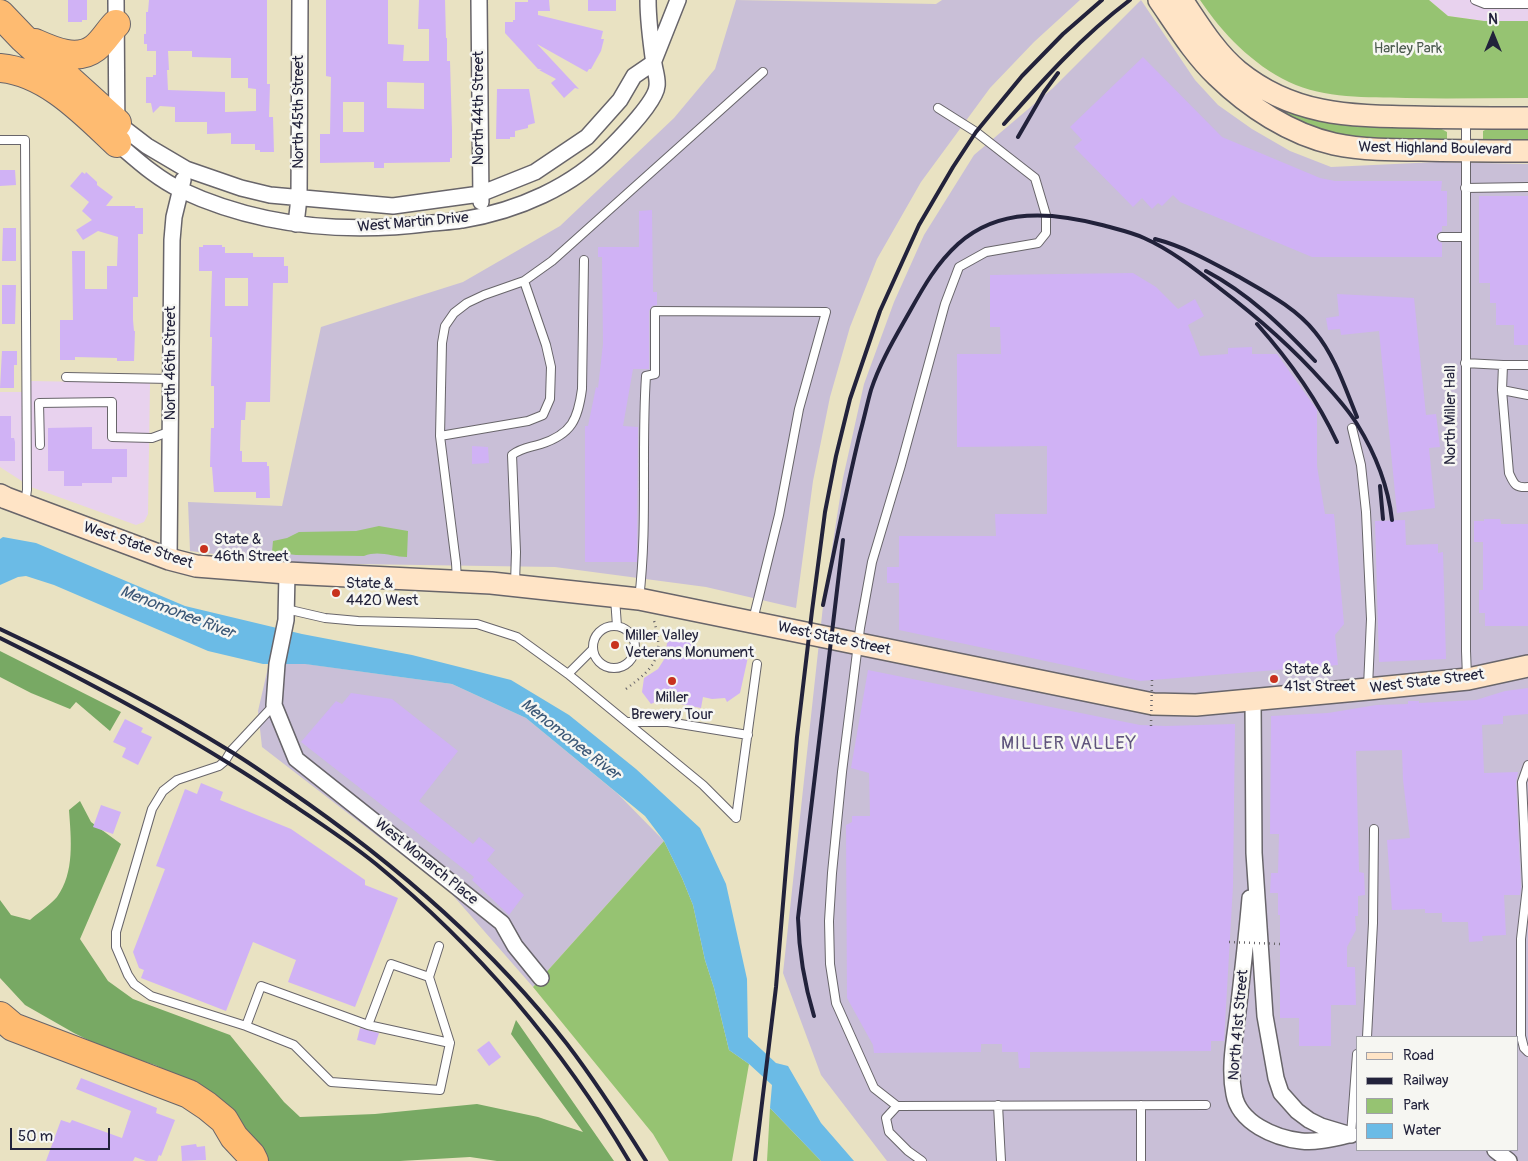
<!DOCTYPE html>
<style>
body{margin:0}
#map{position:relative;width:1528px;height:1161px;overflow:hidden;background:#e9e2c2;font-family:Pangolin,sans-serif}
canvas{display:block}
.legend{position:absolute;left:1356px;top:1036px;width:162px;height:115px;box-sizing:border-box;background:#f6f6f2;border:1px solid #a1a1a9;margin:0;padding:6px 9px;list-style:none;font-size:15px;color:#22223b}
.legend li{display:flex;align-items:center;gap:10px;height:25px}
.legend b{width:25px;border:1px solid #a1a1a9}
.north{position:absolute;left:1468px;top:10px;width:50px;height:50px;-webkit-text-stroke:4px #f6f6f2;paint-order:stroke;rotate:0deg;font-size:14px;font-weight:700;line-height:20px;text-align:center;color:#22223b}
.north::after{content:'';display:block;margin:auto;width:18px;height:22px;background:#22223b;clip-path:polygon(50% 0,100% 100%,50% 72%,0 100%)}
.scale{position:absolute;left:10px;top:1128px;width:100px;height:22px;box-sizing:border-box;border:2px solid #22223b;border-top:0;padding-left:6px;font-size:15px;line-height:18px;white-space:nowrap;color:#22223b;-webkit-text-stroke:4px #f6f6f2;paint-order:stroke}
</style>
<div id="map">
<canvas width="1528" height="1161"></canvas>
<ul class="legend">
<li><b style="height:6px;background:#ffe4c6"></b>Road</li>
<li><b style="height:6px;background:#22223b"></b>Railway</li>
<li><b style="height:14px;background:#96c372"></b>Park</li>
<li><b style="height:14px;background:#6bbbe6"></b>Water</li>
</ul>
<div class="north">N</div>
<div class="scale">50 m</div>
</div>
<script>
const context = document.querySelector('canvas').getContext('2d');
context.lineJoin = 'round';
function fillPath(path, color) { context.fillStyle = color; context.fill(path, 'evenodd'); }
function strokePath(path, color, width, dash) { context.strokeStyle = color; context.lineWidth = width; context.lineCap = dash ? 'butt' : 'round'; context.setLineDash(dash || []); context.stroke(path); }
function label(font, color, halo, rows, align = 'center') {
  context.font = font + ' Pangolin,sans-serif'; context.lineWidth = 5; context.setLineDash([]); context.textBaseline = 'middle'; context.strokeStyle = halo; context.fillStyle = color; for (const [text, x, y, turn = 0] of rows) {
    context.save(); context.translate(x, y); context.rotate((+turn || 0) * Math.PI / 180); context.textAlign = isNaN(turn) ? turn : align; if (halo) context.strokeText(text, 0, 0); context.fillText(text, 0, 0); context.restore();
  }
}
fillPath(new Path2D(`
 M1429 0H1528V21H1484L1448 16Z
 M30 381 150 383 148 514 144 522 136 525 31 487 0 467V392H30Z`), '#e8d2ee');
fillPath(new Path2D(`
 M736 0 936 4 942 0H1080L1034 42 990 88 921 182 877 259 850 327 830 397 813 481 796 608 706 587 555 567 286 563 190 551 188 502 282 506 321 327 463 282 560 226 674 118 715 69Z
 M1141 0 1195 80 1218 105 1252 129 1290 151 1331 167 1437 162 1528 164V1161H887L821 1075 783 973 823 606 843 478 864 384 894 302 924 235 974 155 1053 88ZM1357 1037H1517V1150H1357Z
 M270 659 452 684 526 718 618 794 664 841 533 987 450 892 262 747 258 711Z`), '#c9bfd7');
fillPath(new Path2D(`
 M1200 0H1429L1448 16 1484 21H1528V98C1487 98 1446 99 1406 98 1367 97 1325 99 1289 82 1252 64 1223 34 1200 0Z
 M1247 86 1436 126 1447 132V140L1373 139 1329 133 1307 125 1272 108Z
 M1528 124V140H1483V131L1493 126Z
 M379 526 408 531 407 557C392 557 379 550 364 556L296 555 272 552 273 541 287 538 299 532 356 531Z
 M664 841 682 878 693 905 705 960 714 988 729 1050 749 1064 732 1161H669L653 1134 533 987Z
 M770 1108 821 1161H767Z`), '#96c372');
fillPath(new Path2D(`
 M0 651 121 712 110 731 76 702 70 709 31 693 0 677Z
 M80 801 91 822 121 844 80 939 108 981 133 999 230 1035 284 1102 300 1117 375 1114 477 1104 538 1117 583 1132 511 1034 516 1020 614 1161H497L470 1157 400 1161H266L194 1084 155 1065 108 1050 74 1033 25 1005 0 978V900L11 915 30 920C38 913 50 905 57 897 75 872 71 839 69 810Z`), '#78a964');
fillPath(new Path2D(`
 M3 537 36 543 185 606 302 634 412 655 511 680 569 715 636 769 700 828 726 884 747 979 748 1037 776 1063 788 1066 821 1123 854 1161H821L770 1108 772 1085 749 1064 729 1050 714 988 705 960 693 905 682 878 664 841 645 816 526 718 452 684 305 664H263L208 651 54 585 26 576 18 577 0 585V539Z`), '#6bbbe6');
fillPath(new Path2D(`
 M68 0H87V20H82V22H68Z
 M149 0H267V84H270L269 117H273L274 152H260V150H255V144H231V133L207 134V122H175V107L160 106 153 113 151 103H146V77H153V75H156V51H147V44H144V34H146V12H148ZM168 51H192V57L231 58V78H248V88L256 89V111L225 112V92L168 90 167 70H169Z
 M326 0H388V44L404 45 403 61H429V29H418L419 0H445L446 38H447V61H450L452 130V158H450V162L384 163V168H374V162L320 163V134H330L331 77 326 76ZM387 82 424 83V109L387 108ZM343 102H364V132H343Z
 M528 0H549L550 11H538V15L603 31 601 39H604L601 51 591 69H589L587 72 537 44 579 89 575 88 564 98 551 83 556 79 539 70 542 69H538L505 33V22H513V20H515V2H528Z
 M588 0H616V11H588Z
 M1143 57 1222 137 1320 178 1335 181H1442L1441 191H1447V226H1442V231L1437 234 1436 237 1439 242 1442 243V257H1312L1180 202 1173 195 1162 206 1158 203 1152 209 1142 198 1133 207 1074 147 1082 140 1070 127Z
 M497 89H529L535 123 528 125V128L515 131V137H510V139H496Z
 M0 170H15L16 185 0 186Z
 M82 172 85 174 86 172 97 182V185L113 197 106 206H135V208H143V234H138V297H133V320L134 331H135L134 361H117V358L75 357V360H60V320H73L72 251H85V289H107V266H117L118 237 98 231 83 240 76 230 92 220 82 211 89 202 70 186Z
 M1479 196H1528V345H1514V325H1496V303H1490V283H1479Z
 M652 210 653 292H657V305L652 306 649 311V369H633L623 426 638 427 637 562H585V426H588L596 387 598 388 603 344 602 257H598V247H639V211Z
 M3 228H16V261H2Z
 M203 245H222V247H225V253H253V257H284V266H288V283H273L270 402H246L245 420H241L240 451H242V462H267V466H269L270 498H256V492H214L212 467H210L211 428H214V386H211L212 337H210L212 271H199V247H203ZM225 278H248V306H225Z
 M1133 273 1156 287 1178 309 1195 299 1204 316 1188 325 1200 356 1228 354V348L1252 347V354H1277L1317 410V466L1325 514H1334L1344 624 1335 635 1338 665 1140 681 899 630V583H887V567H899V536H996L995 514H1047V446L957 447V354H1001L1000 327H990V275Z
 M2 285H16L15 324H2Z
 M1337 294 1414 298 1426 415 1436 414 1440 447 1429 448 1435 508 1397 513 1379 331 1341 335 1340 329 1328 330 1326 318 1339 316Z
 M2 351H17V365H14V388H0Z
 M0 416H11V438H14L15 442V461H0Z
 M92 427V449H127V477H112V483H82V486H64V471H48V428Z
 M472 446 488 447 489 463 472 464Z
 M1484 519H1500L1501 524H1528V626H1485V613H1479V590H1483V542H1474V521H1484Z
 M1405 520 1406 545 1438 544V553L1443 552 1446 659 1379 662 1375 521Z
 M678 635 694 638 691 646 748 657 740 693 727 702 725 698 712 699 703 697 701 708 659 700 651 704 642 692 644 678 658 669 665 658 667 643Z
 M868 670 1140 725 1166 726 1235 724 1233 886 1224 1041H1211V1051L1030 1052V1068H1019L1018 1052H1002V1044H981V1052L874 1053 873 1045 847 998 846 825 852 822V816H870L869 773 851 768Z
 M1528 688V714L1503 716V724L1482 725 1484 773 1518 772 1516 782 1521 887 1520 895H1504L1506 935 1482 936 1483 941 1469 942 1468 922H1442V913H1425V909L1392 910 1387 840 1410 838 1403 780 1402 750 1356 751 1359 872 1364 873 1365 895 1358 896V916H1355L1356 930 1347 947V967H1355L1356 1005H1331V1046H1299V1018H1280V915H1278V893H1270L1271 873H1278L1279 834H1270L1271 716 1328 713 1376 705 1408 704V701H1419V703L1476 700 1505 691Z
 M351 693 392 699 458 751 419 801 473 844 479 837 495 850 487 860 524 895 509 915 472 880 474 877 301 742 336 701 342 704Z
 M125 719 143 728 141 732 152 737 138 765 122 757 126 748 113 742Z
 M201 783 223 792 220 800 291 829 365 880V885L398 898 355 1007 288 982 296 960 253 942 226 1011 141 978 144 970 139 968 133 952 165 869 156 866 185 789 197 794Z
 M101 805 121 812 113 834 93 827Z
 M360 1028 379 1033 375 1045 357 1040Z
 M489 1041 501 1057 489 1066 477 1050Z
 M81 1078 157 1108 156 1113 175 1120 161 1156 159 1155 157 1161H146L135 1157 133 1161H46L61 1120 70 1123 72 1120 122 1138 131 1111 76 1089Z
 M196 1144 197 1147 205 1146 206 1160 182 1161 181 1146Z`), '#d0b2f5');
const lane = new Path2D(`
 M1475 0 1485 4H1528
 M938 108 976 132 1035 178 1046 215V233L1038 243 986 252 959 267 945 304 901 465 872 562 860 628 842 772 832 873 829 921 830 964 836 1003 874 1088 897 1106 1206 1105
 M1466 118V651L1467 677
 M0 140H25L27 490 25 503
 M1465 188 1528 187
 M1442 237H1465
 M1465 363 1503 365 1502 390 1509 473C1514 484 1515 488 1528 487
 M1503 365H1528
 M66 377 171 379
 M1502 390 1528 395
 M1352 428 1361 465 1366 512 1371 619 1368 687
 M440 436 528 421 543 415 550 399 551 367 546 345 524 281
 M40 445 39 403 112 402V437L152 438 171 431
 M457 580 456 563 440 436 442 343 445 326 454 313 467 303 484 295 524 281 552 261 763 72
 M515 584 516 552 512 455C523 447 529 448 541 444 572 434 578 419 582 389L584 260
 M615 598 617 626
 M639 599C648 525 641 450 646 376L655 374V311L826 312 799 409 779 515 753 620
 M286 609 325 618 358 621 477 624 517 637 568 674 703 785 736 818
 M593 647a21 21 0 1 1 42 0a21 21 0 1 1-42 0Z
 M568 674 593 649
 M627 722H668L748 735
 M1528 765 1522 782 1527 887 1521 939V1036L1524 1048 1528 1052
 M736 818 757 664
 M429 977 439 946
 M368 1025 391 964 429 977 450 1043
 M246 1026 261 986 368 1025 450 1043 440 1090 331 1082 294 1045 246 1026 151 996 134 984 128 975 116 947V932L152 809 163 791 177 780 219 766 225 761 231 751 274 705
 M1367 1037 1373 923 1374 829
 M998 1105 1001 1161
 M897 1106 886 1118 889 1132 908 1151 922 1161
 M1351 1135 1357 1054
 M1141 1161V1105`);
const street = new Path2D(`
 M116 0 117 143C137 160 156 178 181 190 260 227 347 234 432 223 442 222 452 222 462 220 517 211 573 187 612 146 623 135 656 101 657 86 658 79 655 71 654 64 651 43 648 21 648 0
 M479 0 481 202
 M117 123 147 146 186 169 241 188 270 195 393 206 480 194 535 172 587 137 620 100 634 76 653 63 678 0
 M296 224 299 198 300 0
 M169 559 172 240 174 217 183 180
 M287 573 286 620 277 664 274 705 296 759 502 923 515 946 541 978
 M1253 701 1254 853 1265 1016 1276 1078 1281 1093 1297 1111 1309 1120 1321 1126 1351 1135
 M1250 898C1247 933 1243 968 1239 1003 1236 1033 1228 1065 1234 1094 1239 1123 1275 1138 1301 1141 1318 1143 1334 1138 1350 1135
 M1495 1150 1509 1161`);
const secondary = new Path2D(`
 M1159 0C1177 26 1194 54 1217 76 1249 107 1290 134 1334 144 1363 150 1392 150 1421 150 1457 151 1492 151 1528 151
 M1182 0C1199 25 1215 52 1238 71 1292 115 1348 116 1414 117 1452 118 1490 118 1528 118
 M0 495 6 498 169 559 196 566 287 573 491 583 639 599 1153 704 1196 705 1368 689 1468 679 1528 666`);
const highway = new Path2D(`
 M0 14 23 38 117 123
 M35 43C53 51 77 62 95 48 103 42 109 31 116 24
 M0 68C47 72 85 113 117 143
 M0 1016 13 1027 189 1094 207 1106 224 1120 234 1137 251 1155 254 1161`);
strokePath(lane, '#68656a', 10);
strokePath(street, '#68656a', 18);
strokePath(secondary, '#68656a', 24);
strokePath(highway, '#68656a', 30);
strokePath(new Path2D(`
 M626 689C654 668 665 657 654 621`), '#68656a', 2.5, [1, 4]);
strokePath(lane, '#fff', 8);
strokePath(street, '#fff', 15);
strokePath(secondary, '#ffe4c6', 21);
strokePath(highway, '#febb71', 28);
strokePath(new Path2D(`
 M1004 124C1043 80 1082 36 1130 0
 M1018 137 1044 92 1058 73
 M1155 239C1186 247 1213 263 1241 278 1267 293 1296 308 1315 332 1335 356 1345 388 1357 417
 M1206 271C1249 294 1282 326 1315 361
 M1257 324C1289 360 1317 399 1337 442
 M1380 486 1383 519
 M823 605C835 548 846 490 860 433 864 419 867 404 871 390 880 362 896 336 910 311 924 286 937 263 958 244 999 207 1053 212 1102 225 1116 229 1131 232 1144 238 1171 250 1195 269 1218 287 1256 316 1291 346 1323 382 1335 395 1347 408 1357 424 1375 453 1388 485 1392 520
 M0 629C79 666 156 705 230 751 250 763 268 776 287 789 392 861 489 944 567 1044 596 1082 621 1121 646 1161
 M0 638C99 687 196 739 287 801 317 821 348 841 376 864 478 948 562 1047 629 1161
 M814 1016C804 983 799 952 798 918L843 540
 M755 1161 776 987 797 737 812 611 825 512 836 456 850 399 880 311 919 225 953 167 976 132 1022 76 1063 34 1102 0`), '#22223b', 4);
strokePath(new Path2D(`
 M1151 726 1152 680
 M1229 942 1281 944`), '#68656a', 2.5, [1, 4]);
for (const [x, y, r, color] of [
 [204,549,5,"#c8321e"],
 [336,593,5,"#c8321e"],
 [615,645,5,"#c8321e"],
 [1274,679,5,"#c8321e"],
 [672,681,5,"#c8321e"]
]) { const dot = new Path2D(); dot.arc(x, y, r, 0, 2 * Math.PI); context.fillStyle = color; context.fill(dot); strokePath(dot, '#f6f6f2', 2); }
label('15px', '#4b5a4e', '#f6f6f2', [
 ["Harley Park",1408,49]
]);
label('15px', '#22223b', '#f6f6f2', [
 ["North 44th Street",479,108,-90],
 ["North 45th Street",299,112,-90],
 ["West Highland Boulevard",1435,149,1],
 ["West Martin Drive",413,223,-5],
 ["North 46th Street",171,363,-90],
 ["North Miller Hall",1451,415,-90],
 ["West State Street",138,546,19],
 ["West State Street",834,639,12],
 ["West State Street",1427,682,-7],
 ["West Monarch Place",426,862,39],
 ["North 41st Street",1239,1025,-85]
]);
label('15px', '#22223b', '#f6f6f2', [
 ["State &",214,540],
 ["46th Street",214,557],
 ["State &",346,584],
 ["4420 West",346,601],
 ["Miller Valley",625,636],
 ["Veterans Monument",625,653],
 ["State &",1284,670],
 ["41st Street",1284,687],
 ["Miller",672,698,"center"],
 ["Brewery Tour",672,715,"center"]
], 'left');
label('italic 16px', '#3c5877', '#f6f6f2', [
 ["Menomonee River",177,613,21],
 ["Menomonee River",570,740,38]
]);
context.letterSpacing = '1px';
label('18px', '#5f547c', '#f6f6f2', [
 ["MILLER VALLEY",1069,744]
]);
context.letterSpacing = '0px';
</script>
